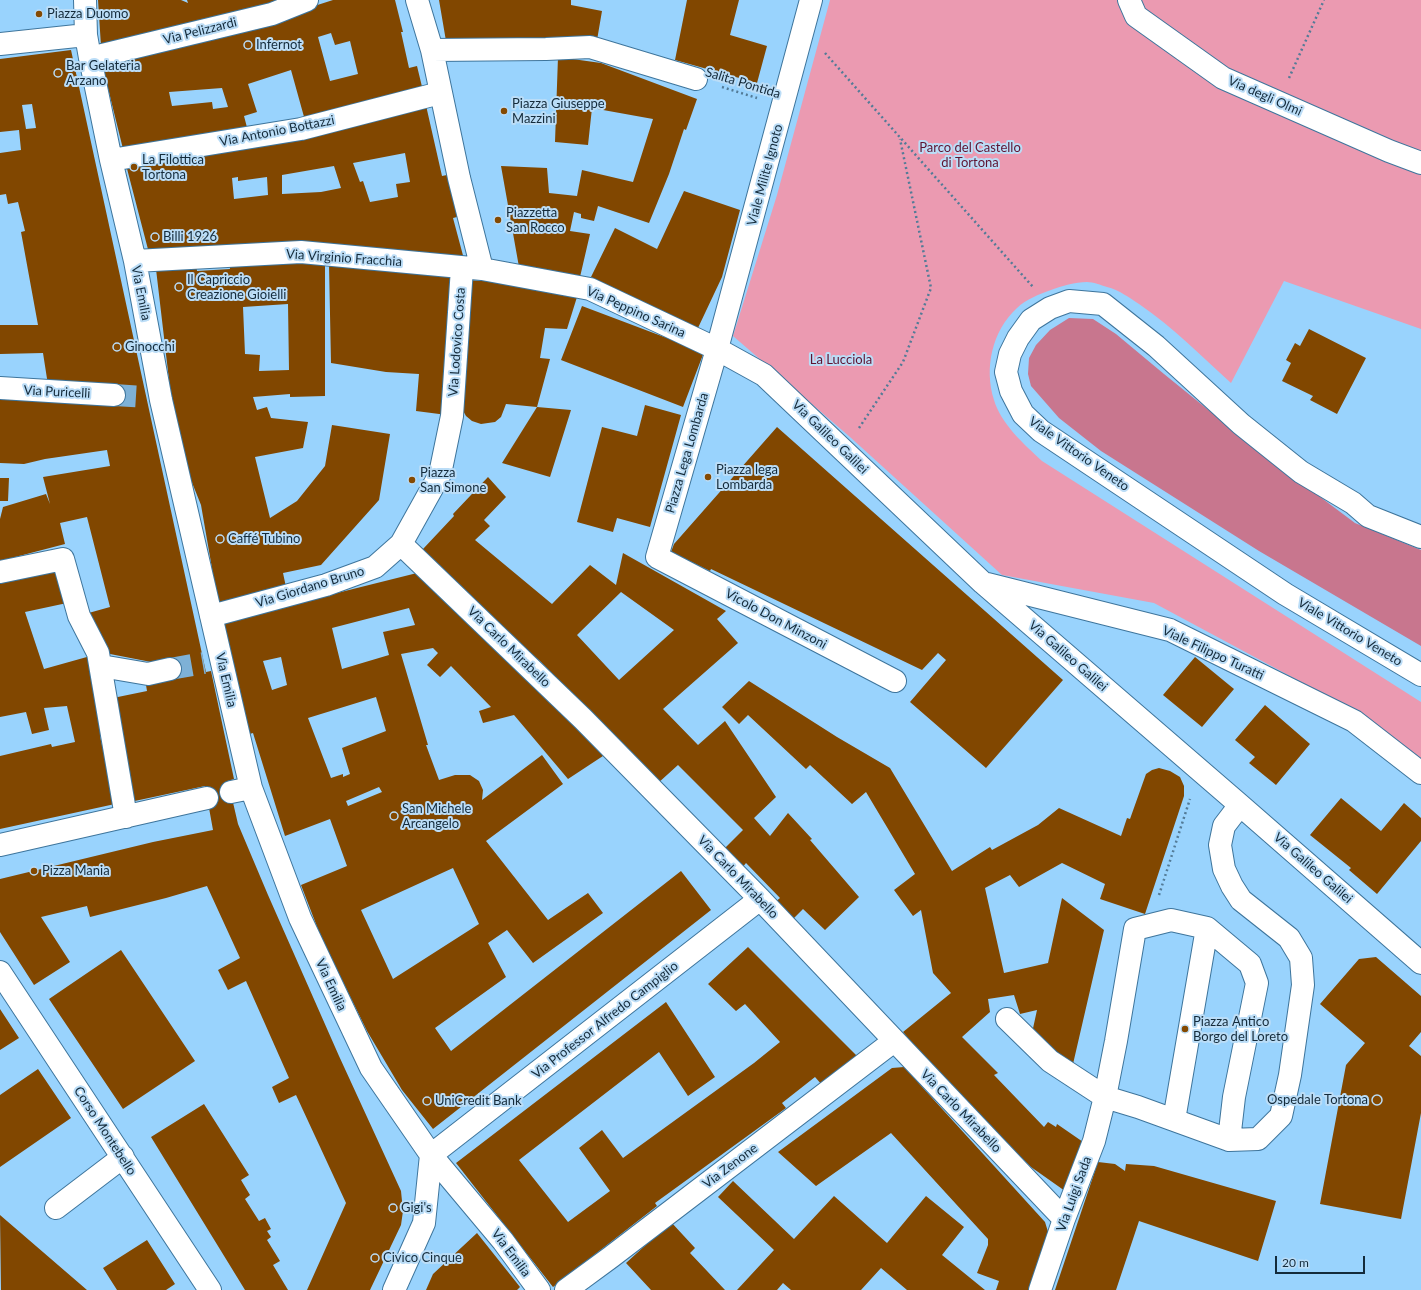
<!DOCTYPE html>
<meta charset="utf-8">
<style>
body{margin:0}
#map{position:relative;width:1421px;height:1290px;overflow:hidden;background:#99d3fd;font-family:Lato,sans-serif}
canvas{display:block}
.scale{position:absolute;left:1275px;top:1256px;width:90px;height:18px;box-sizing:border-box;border:2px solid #142b3b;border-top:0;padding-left:5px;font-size:12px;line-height:14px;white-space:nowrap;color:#142b3b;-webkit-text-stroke:3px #bbddf7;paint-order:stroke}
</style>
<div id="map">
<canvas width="1421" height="1290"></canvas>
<div class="scale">20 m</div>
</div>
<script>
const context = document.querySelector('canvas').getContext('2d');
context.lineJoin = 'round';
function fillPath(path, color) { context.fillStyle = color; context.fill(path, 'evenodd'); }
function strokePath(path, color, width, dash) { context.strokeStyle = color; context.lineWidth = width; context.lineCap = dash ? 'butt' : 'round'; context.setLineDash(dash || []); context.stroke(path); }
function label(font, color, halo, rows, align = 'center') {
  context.font = font + ' Lato,sans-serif'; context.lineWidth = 4; context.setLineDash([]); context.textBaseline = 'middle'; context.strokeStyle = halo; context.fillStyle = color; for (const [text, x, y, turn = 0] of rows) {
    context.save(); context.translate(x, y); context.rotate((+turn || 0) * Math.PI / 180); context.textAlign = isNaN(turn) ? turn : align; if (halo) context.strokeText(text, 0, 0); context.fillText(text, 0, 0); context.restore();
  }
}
fillPath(new Path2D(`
 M830 0H1421V329L1284 281 1231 383C1201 356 1173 327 1139 304 1130 298 1119 290 1107 287 1101 285 1093 282 1087 282 1075 282 1062 286 1051 290 1040 294 1026 299 1017 308 992 331 984 368 994 400 1001 424 1024 444 1042 461L1421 702V764L1357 712 1154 603 1002 575 850 437 733 336 777 195Z`), '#eb9ab1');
fillPath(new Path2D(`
 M1069 318 1093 319 1116 334 1164 374 1264 455 1355 523 1421 550V646L1259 551 1101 451 1059 418 1031 386 1028 374 1029 358 1036 345 1050 330Z`), '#c8768e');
fillPath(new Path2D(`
 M98 0H181L188 3 187 0H276L245 13 101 46Z
 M333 0H395L403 32H401L409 68 417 66 424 95 306 124 291 70 248 84 257 112 244 116 249 135 124 153 102 64 277 18ZM331 33 335 45 350 41 358 74 330 81 318 37ZM222 88 228 107 213 109 212 102 172 106 169 92Z
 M439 0H571V5L602 11 596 46 446 41Z
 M687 0H739L730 35 767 46 757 83 675 60Z
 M71 50 204 663 206 672 211 671 234 779 228 781 238 824 268 895 339 1056 401 1191 403 1211 401 1225 370 1290H307L346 1203 296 1095 279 1103 272 1087 289 1078 246 981 228 990 218 970 240 958 207 886 166 898 90 917 87 906 41 917 70 962 34 985 0 932V879L153 842 213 830 205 786 130 802 113 698 147 691 146 685 172 679 168 659 151 662 110 654 85 614 110 607 87 517 60 523 65 544 0 561V519L3 507 46 494 50 504 43 477 110 466 107 450 45 459 24 464 0 463V399L44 398 48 385 43 353 0 354V325H38L21 232 25 231 18 202 8 204 6 194 0 195V153L21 150 19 130 0 132V59ZM32 104 36 128 26 129 22 105Z
 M558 57 601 63 697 99 686 130 684 129 669 174 649 223 598 206 594 221 581 218V214L574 212 570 231 590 234 580 277 519 267 501 166 547 168 549 193 577 196 582 170 633 182 653 119 592 108 588 145 555 142Z
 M425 101 442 176 447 175 457 217 453 218 465 263 150 257 125 161ZM405 153 410 182 396 184 398 197 370 202 363 181 360 182 353 163ZM334 166 341 188 321 192 282 194V175ZM238 177V181L267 177 268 195 234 199 232 178Z
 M684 191 740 210 722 277 697 330 591 277 615 228 657 249Z
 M229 262H325V396L290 397V394L253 397 257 410 267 407 271 418 308 422 303 448 255 457 270 518 297 501 325 466 332 425 390 434 379 500 321 565 283 573 286 587 218 603 201 505 187 470 171 397 156 269 196 264 197 271 230 269ZM288 304 289 370 259 371 260 355 245 354 243 307Z
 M329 265 456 276 447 415 416 411 419 374 386 372 331 363Z
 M466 280 519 283 577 297 567 329 545 328 540 358 550 359 537 407 571 410 550 477 502 463 537 407 506 404 501 417 495 422 481 424 472 421 466 416 461 407Z
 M582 306 704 352 683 407 561 360Z
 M1309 329 1366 358 1337 414 1310 400 1313 396 1282 381 1291 363 1286 360 1295 343 1300 346Z
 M645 405 681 415 650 527 617 518 613 532 577 522 602 427 637 436Z
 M777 427 1063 680 986 768 910 702 946 660 938 653 922 670 711 569 710 571 671 552 674 544Z
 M488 477 506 497 484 520 490 526 475 540 552 604 590 565 616 585 623 553 726 611 717 619 738 643 663 709 698 745 725 721 776 797 754 818 770 836 788 813 812 839 810 840 859 897 825 930 803 909 792 920 774 903 780 898 746 863 742 868 723 850 743 830 678 765 657 784 541 662 438 572 417 552 421 548 423 549 454 516 453 514ZM621 592 674 630 619 680 577 635Z
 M0 478H9L8 501H0Z
 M60 570 67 603 25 612 44 669 94 655 108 735 100 736 115 804 0 829V756L51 744 52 747 75 742 67 706 44 708 49 730 32 734 26 712 0 717V583Z
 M421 572 606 754 568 779 514 715 483 723 479 711 491 707 451 666 440 677 427 665 438 653 433 648 401 654 428 745H426L439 780 455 775H470L479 781 483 790 482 800 542 755 563 784 486 841 548 920 588 893 603 913 533 963 507 930 488 943 506 977 435 1028 451 1051 681 871 711 910 433 1129 402 1090 367 1031 321 937 301 885 347 866 330 819 285 836 253 733 246 735 221 622ZM409 608 415 625 383 632 389 655 342 669 332 628ZM281 657 287 685 272 690 263 661ZM376 697 386 731 342 748 350 774 343 777V774L331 778 308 718ZM379 787 382 792 348 806 346 801ZM453 868 479 924 393 979 361 910Z
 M1195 657 1234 689 1202 727 1163 695Z
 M749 681 837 737 890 768 952 871 990 847 992 850 1038 825 1059 808 1121 836 1127 818 1130 819 1146 774 1152 770 1159 768 1170 771 1180 777 1184 786V796L1145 914 1100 899 1105 884 1062 863 1019 887 1010 875 985 888 1004 973 1048 963 1062 898 1104 930 1073 1064 1048 1049 1032 1033 1037 1010 1020 1014 1014 995 988 999 990 1012 962 1037 998 1073 994 1075 1044 1127 1048 1122 1056 1127 1057 1124 1086 1144 1065 1191 1031 1167 945 1082 903 1032 951 993 933 973 921 910 913 916 894 890 915 874 866 792 852 804 810 765 806 769 748 715 739 724 722 707Z
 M1265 705 1310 744 1276 785 1249 763 1255 757 1235 740Z
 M1341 798 1381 831 1404 803 1421 818V841L1377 894 1349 870 1351 868 1310 835Z
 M748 947 858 1057 822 1085 815 1077 782 1103 786 1108 655 1203 657 1206 553 1287 456 1163 666 1002 715 1077 688 1096 659 1052 519 1160 568 1222 610 1191 579 1148 602 1130 623 1158 754 1063 780 1042 745 1004 736 1011 708 984Z
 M121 950 195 1061 123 1109 49 999Z
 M1376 957 1421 996V1032L1409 1046 1421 1056V1113L1401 1219 1320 1204 1346 1065 1365 1043 1320 1004 1359 959Z
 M0 1009 19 1038 0 1050Z
 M904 1067 1045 1222 1049 1235 1034 1290H996L999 1281 977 1273 988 1245V1239L891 1133 816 1186 778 1152 892 1068Z
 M38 1069 71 1118 0 1167V1095Z
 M204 1104 249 1175 241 1180 250 1195 245 1199 259 1221 265 1218 271 1229 267 1231 271 1237 267 1240 280 1261 273 1265 288 1290H245L151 1137Z
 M1098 1162 1115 1164 1125 1171 1126 1164 1154 1166 1276 1201 1258 1261 1139 1221 1116 1290H1055Z
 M733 1181 794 1239 834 1196 887 1243 926 1196 964 1227 942 1255 985 1290H907L881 1268 861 1290H791L783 1283 777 1290H737L774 1250 718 1197Z
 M0 1215 87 1290H1Z
 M671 1222 695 1248 690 1253 725 1290H651L626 1263Z
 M477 1233 520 1287 517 1290H426L433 1274Z
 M147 1240 175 1284 166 1290H117L103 1268Z`), '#814700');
strokePath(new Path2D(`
 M114 395 146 397
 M170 669 204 663`), '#7eb1d6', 22, [22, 11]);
const minor = new Path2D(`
 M85 0 86 35 90 58 111 160 135 261 161 400 251 788 300 918 371 1068 431 1155 503 1241 539 1290
 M417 0 432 50 459 178 482 269
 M811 0 717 349 657 557 895 681
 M1129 0 1136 16 1223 78 1389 151 1421 163
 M0 44 86 35
 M432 50 546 49 590 47 696 79
 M90 58 272 14 307 0
 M111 160 301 129 440 93
 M135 261 301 252 482 269 590 289 717 349 764 375 983 583 1240 805 1421 963
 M0 388 114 395
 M1421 537 1368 516 1353 503 1301 472 1241 424 1156 346 1103 304 1069 301 1050 308 1031 320 1018 338 1010 354 1006 372 1011 391 1023 414 1041 431 1285 594 1421 675
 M401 544 583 719 760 899 1064 1219
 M0 572 63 559 79 616 98 653 126 817
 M987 584 1170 630 1354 721 1421 773
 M211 616 326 585 375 567 401 544 440 474 452 416 462 268
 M101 666 148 674 170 669
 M231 792 251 788
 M0 845 207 798
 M0 972 210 1290
 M1007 1019 1050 1061 1105 1097 1138 1107 1229 1140 1258 1139 1281 1116 1290 1075 1303 985 1301 958 1289 938 1241 900 1232 886 1224 869 1220 845 1224 826 1240 805
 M1174 1120 1207 928
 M56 1208 123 1157
 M394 1290 424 1223 431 1155 760 899
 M566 1290 611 1257 894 1041
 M1040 1290 1064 1219 1094 1141 1105 1097 1116 1041 1135 929 1171 920 1207 928 1250 964 1257 983 1234 1097 1229 1140`);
strokePath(minor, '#3e759c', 24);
strokePath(new Path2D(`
 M825 53 1033 287
 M1289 78 1324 0
 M722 87 757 98
 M859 428 903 362 931 288 900 139
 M1159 895 1190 799`), '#537b97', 2.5, [2, 3]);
strokePath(minor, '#fff', 22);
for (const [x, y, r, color] of [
 [39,14,4,"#844901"],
 [248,45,4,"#844901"],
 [58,73,4,"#844901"],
 [504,111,4,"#844901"],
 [134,167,4,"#844901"],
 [498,220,4,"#844901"],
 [155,237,4,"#844901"],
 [179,287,4,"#844901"],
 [117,347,4,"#844901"],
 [708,477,4,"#844901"],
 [412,480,4,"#844901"],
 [220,539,4,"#844901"],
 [394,816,4,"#844901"],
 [34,871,4,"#844901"],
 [1185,1029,4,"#844901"],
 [1377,1100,5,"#844901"],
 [427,1101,4,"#844901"],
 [393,1208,4,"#844901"],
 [375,1258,4,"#844901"]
]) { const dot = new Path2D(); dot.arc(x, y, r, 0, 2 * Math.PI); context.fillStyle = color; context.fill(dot); strokePath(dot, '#bbddf7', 1.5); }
label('13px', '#142b3b', '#bbddf7', [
 ["Piazza Duomo",47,14],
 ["Infernot",256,45],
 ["Bar Gelateria",66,66],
 ["Arzano",66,81],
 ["Piazza Giuseppe",512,104],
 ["Mazzini",512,119],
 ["La Filottica",142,160],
 ["Tortona",142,175],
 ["Piazzetta",506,213],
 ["San Rocco",506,228],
 ["Billi 1926",163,237],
 ["Il Capriccio",187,280],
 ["Creazione Gioielli",187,295],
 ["Ginocchi",125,347],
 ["Piazza lega",716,470],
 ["Lombarda",716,485],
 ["Piazza",420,473],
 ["San Simone",420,488],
 ["Caffé Tubino",228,539],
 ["San Michele",402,809],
 ["Arcangelo",402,824],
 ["Pizza Mania",42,871],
 ["Piazza Antico",1193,1022],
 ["Borgo del Loreto",1193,1037],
 ["Ospedale Tortona",1368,1100,"right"],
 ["UniCredit Bank",435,1101],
 ["Gigi's",401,1208],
 ["Civico Cinque",383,1258]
], 'left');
label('13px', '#142b3b', '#bbddf7', [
 ["Via Pelizzardi",200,31,-14],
 ["Salita Pontida",743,83,17],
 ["Via degli Olmi",1265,96,24],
 ["Via Antonio Bottazzi",277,131,-11],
 ["Viale Milite Ignoto",765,175,-75],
 ["Via Virginio Fracchia",344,258,4],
 ["Via Emilia",141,293,79],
 ["Via Peppino Sarina",636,312,24],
 ["Via Lodovico Costa",457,342,-86],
 ["Via Puricelli",57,392,3],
 ["Via Galileo Galilei",830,437,44],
 ["Piazza Lega Lombarda",687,453,-74],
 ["Viale Vittorio Veneto",1079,454,35],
 ["Via Giordano Bruno",310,587,-17],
 ["Vicolo Don Minzoni",776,619,28],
 ["Viale Vittorio Veneto",1350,632,31],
 ["Via Carlo Mirabello",509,647,44],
 ["Viale Filippo Turatti",1213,653,25],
 ["Via Galileo Galilei",1068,656,41],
 ["Via Emilia",226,680,77],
 ["Via Galileo Galilei",1313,868,41],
 ["Via Carlo Mirabello",738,877,46],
 ["Via Emilia",331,985,65],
 ["Via Professor Alfredo Campiglio",605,1020,-38],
 ["Via Carlo Mirabello",961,1111,46],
 ["Corso Montebello",105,1131,57],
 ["Via Zenone",730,1166,-37],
 ["Via Luigi Sada",1074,1194,-70],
 ["Via Emilia",511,1253,53]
]);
label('13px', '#5e1432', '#bbddf7', [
 ["Parco del Castello",970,148],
 ["di Tortona",970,163],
 ["La Lucciola",841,360]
]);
</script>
